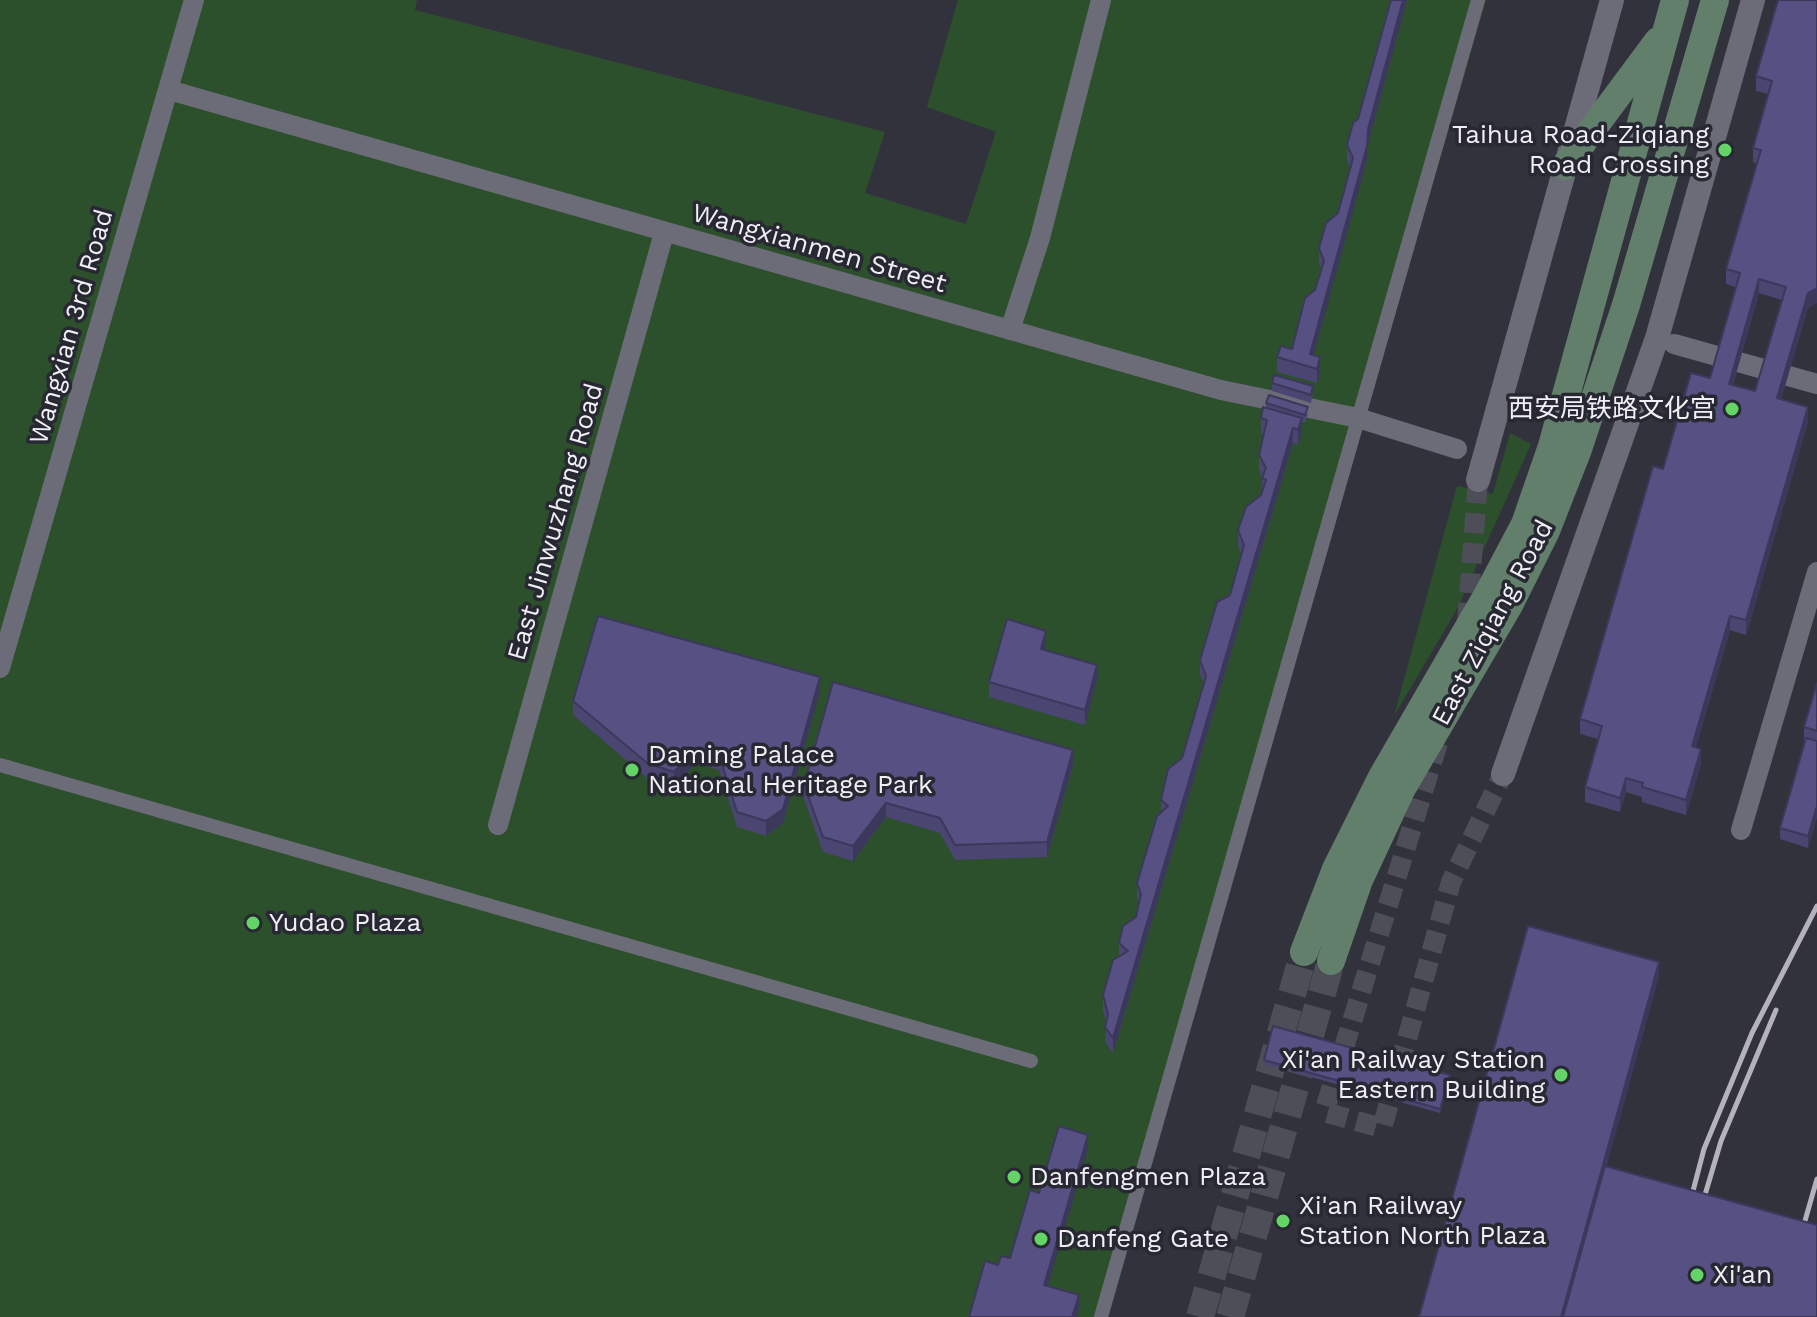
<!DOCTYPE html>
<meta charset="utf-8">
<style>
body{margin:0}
canvas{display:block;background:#32323c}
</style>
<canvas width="1817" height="1317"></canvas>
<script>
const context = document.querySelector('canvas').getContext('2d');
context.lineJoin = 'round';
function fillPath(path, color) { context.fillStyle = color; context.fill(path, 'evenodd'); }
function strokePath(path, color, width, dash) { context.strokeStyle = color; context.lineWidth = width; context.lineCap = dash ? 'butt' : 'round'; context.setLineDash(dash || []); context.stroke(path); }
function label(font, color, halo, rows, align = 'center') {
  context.font = font + ' "Work Sans","Noto Sans SC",sans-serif'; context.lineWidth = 7; context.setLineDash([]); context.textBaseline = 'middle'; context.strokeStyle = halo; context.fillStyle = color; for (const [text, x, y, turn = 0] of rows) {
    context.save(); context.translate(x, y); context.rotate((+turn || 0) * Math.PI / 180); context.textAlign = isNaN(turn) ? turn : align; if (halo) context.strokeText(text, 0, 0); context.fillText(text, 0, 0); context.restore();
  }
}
fillPath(new Path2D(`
 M0 0H417L415 10 885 132 865 193 966 224 996 132 927 107 958 0H1486L1106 1317H0Z
 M1510 433 1531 444 1457 609 1394 716 1457 486 1493 494Z`), '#2c502c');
strokePath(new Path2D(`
 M1467 623 1478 480
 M1438 743 1324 1112 1382 1128 1451 882 1503 774`), '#4e4e58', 20, [20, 10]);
strokePath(new Path2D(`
 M1200 1317 1304 952
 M1230 1317 1331 961`), '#4e4e58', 28, [28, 14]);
strokePath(new Path2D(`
 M0 765 1031 1061
 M1101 1317 1478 0`), '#6c6c78', 14);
strokePath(new Path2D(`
 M169 90 1221 390 1358 418 1457 449
 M1010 330 1040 238 1101 0
 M1674 344 1817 384
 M0 668 194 0
 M498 825 664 233
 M1741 830 1817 572`), '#6c6c78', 20);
strokePath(new Path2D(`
 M1478 480 1612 0
 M1503 774 1657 338 1753 0`), '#6c6c78', 24);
strokePath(new Path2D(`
 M1565 166 1658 41
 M1304 952 1336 869 1382 777 1488 594 1525 524 1552 446 1675 0
 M1331 961 1359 880 1401 790 1509 605 1546 531 1577 452 1626 305 1715 0`), '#627f6b', 28);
strokePath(new Path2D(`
 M1688 1210 1704 1149 1752 1033 1817 906
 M1699 1215 1721 1141 1776 1010
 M1798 1245 1817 1179`), '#b4b3bb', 5);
fillPath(new Path2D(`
 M1391 0H1407L1368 144 1367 160 1313 355 1320 372 1317 383 1277 372V357L1292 349 1322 269 1319 263V248L1338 213 1350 167 1347 160V145L1358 119Z
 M1778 0 1808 308 1781 399 1808 422 1746 635 1730 630 1696 747 1701 764 1686 815 1642 802V797L1626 792 1620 812 1585 802V787L1598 739 1580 734V719L1663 469 1710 378 1736 287 1726 284V269L1757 164 1753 162V148L1768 94 1756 91V76ZM1759 293 1782 300 1755 391 1733 385Z
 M1272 383 1313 394 1311 403 1272 391Z
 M1266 403 1308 414 1305 423 1302 422V433L1298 444 1293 443 1113 1053 1105 1042 1106 1022 1103 1010V995L1119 956V943L1136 917 1139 903 1137 897V883L1161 812V800L1182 758 1204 684 1200 675V660L1230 595 1241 554 1238 545V530L1262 492V477L1259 470V455L1264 434 1261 433V418L1266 408Z
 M1046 645 1045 650 1097 680 1085 725 989 697V682Z
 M1817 683V817L1808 848 1780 839V828L1804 742V727Z
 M820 692 783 823 766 836 737 827 719 770 695 763 674 787 647 778 573 715V701Z
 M1073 765 1047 857 955 860 940 833 886 817 853 861 823 852 804 799V785Z
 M1264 1060 1450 1078 1440 1113 1264 1064Z`), '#4a4571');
fillPath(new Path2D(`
 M1403 0H1407L1368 144 1367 160 1310 369V354L1368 129Z
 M1759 279V293L1729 398V384Z
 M1817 288V303L1808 308 1777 413V398L1808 293Z
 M1320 357V372L1317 383V369Z
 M1808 407V422L1746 635V620Z
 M1302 418V433L1298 444V430Z
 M1293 428V443L1113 1053V1038Z
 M1730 616V630L1692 761V746Z
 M1046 631V645L1041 664V649Z
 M1097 665V680L1085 725V710Z
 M820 677V692L783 823 766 836V821Z
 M695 748V763L674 787V772Z
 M1701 749V764L1686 815V800Z
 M1073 750V765L1047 857V842Z
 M1626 778V792L1620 812V798Z
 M886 803V817L853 861V846Z
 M1817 806V817L1808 848V836Z
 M1659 962V977L1565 1317H1561Z
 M1088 1135V1149L1044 1299V1285Z
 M1079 1295V1309L1077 1317H1072Z`), '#3c385c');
const building = new Path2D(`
 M1391 0H1403L1368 129 1367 146 1310 354 1320 357 1317 369 1277 357 1281 346 1292 349 1305 298 1315 290 1324 261 1319 248 1326 223 1338 213 1353 158 1347 145 1353 123 1358 119Z
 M1778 0H1817V288L1808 293 1777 398 1808 407 1746 620 1730 616 1692 746 1701 749 1686 800 1642 787 1643 783 1626 778 1620 798 1585 787 1602 726 1580 719 1653 466 1663 469 1691 373 1710 378 1740 273 1726 269 1761 150 1753 148 1772 81 1756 76ZM1759 279 1786 287 1755 391 1729 384Z
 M1274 375 1313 386 1311 395 1272 383Z
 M1269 395 1308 407 1305 415 1266 403Z
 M1263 407 1302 418 1298 430 1293 428 1113 1038 1105 1027 1108 1014 1103 995 1113 960 1128 951 1119 943 1123 926 1136 917 1141 894 1137 883 1157 816 1168 806 1161 800 1168 769 1182 758 1206 676 1200 660 1217 602 1230 595 1244 545 1238 530 1246 507 1261 495 1266 480 1262 478 1266 468 1259 455 1267 420 1261 418Z
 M598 616 820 677 783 809 766 821 737 812 719 755 695 748 674 772 647 763 573 701Z
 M1007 619 1046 631 1041 649 1097 665 1085 710 989 682Z
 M833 682 1073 750 1047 842 955 845 940 818 886 803 853 846 823 837 804 785Z
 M1817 683V731L1804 727Z
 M1806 738 1817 741V806L1808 836 1780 828Z
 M1528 926 1659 962 1561 1317H1419Z
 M1273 1026 1450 1075 1440 1109 1264 1060Z
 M1059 1126 1088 1135 1044 1285 1079 1295 1072 1317H969L985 1261 998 1265 1001 1256 1010 1258 1030 1190 1039 1193Z
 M1605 1166 1817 1225V1317H1563Z`);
fillPath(building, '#565083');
strokePath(building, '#3c385c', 2);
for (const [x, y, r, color] of [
 [1725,150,8,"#64d467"],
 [1732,409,8,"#64d467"],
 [632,770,8,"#64d467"],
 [253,923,8,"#64d467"],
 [1561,1075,8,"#64d467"],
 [1014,1177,8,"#64d467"],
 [1283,1221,8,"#64d467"],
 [1041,1239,8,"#64d467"],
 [1697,1275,8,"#64d467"]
]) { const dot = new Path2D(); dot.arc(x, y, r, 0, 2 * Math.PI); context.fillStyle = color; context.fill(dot); strokePath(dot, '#282832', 3); }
label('26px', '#f0eff6', '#282832', [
 ["Taihua Road-Ziqiang",1709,135,"right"],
 ["Road Crossing",1709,165,"right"],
 ["西安局铁路文化宫",1716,409,"right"],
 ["Daming Palace",648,755],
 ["National Heritage Park",648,785],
 ["Yudao Plaza",269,923],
 ["Xi'an Railway Station",1545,1060,"right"],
 ["Eastern Building",1545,1090,"right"],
 ["Danfengmen Plaza",1030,1177],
 ["Xi'an Railway",1299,1206],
 ["Station North Plaza",1299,1236],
 ["Danfeng Gate",1057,1239],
 ["Xi'an",1713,1275]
], 'left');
label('26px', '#f0eff6', '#282832', [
 ["Wangxianmen Street",819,249,16],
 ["Wangxian 3rd Road",72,327,-74],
 ["East Jinwuzhang Road",556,522,-74],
 ["East Ziqiang Road",1493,623,-62]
]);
</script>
